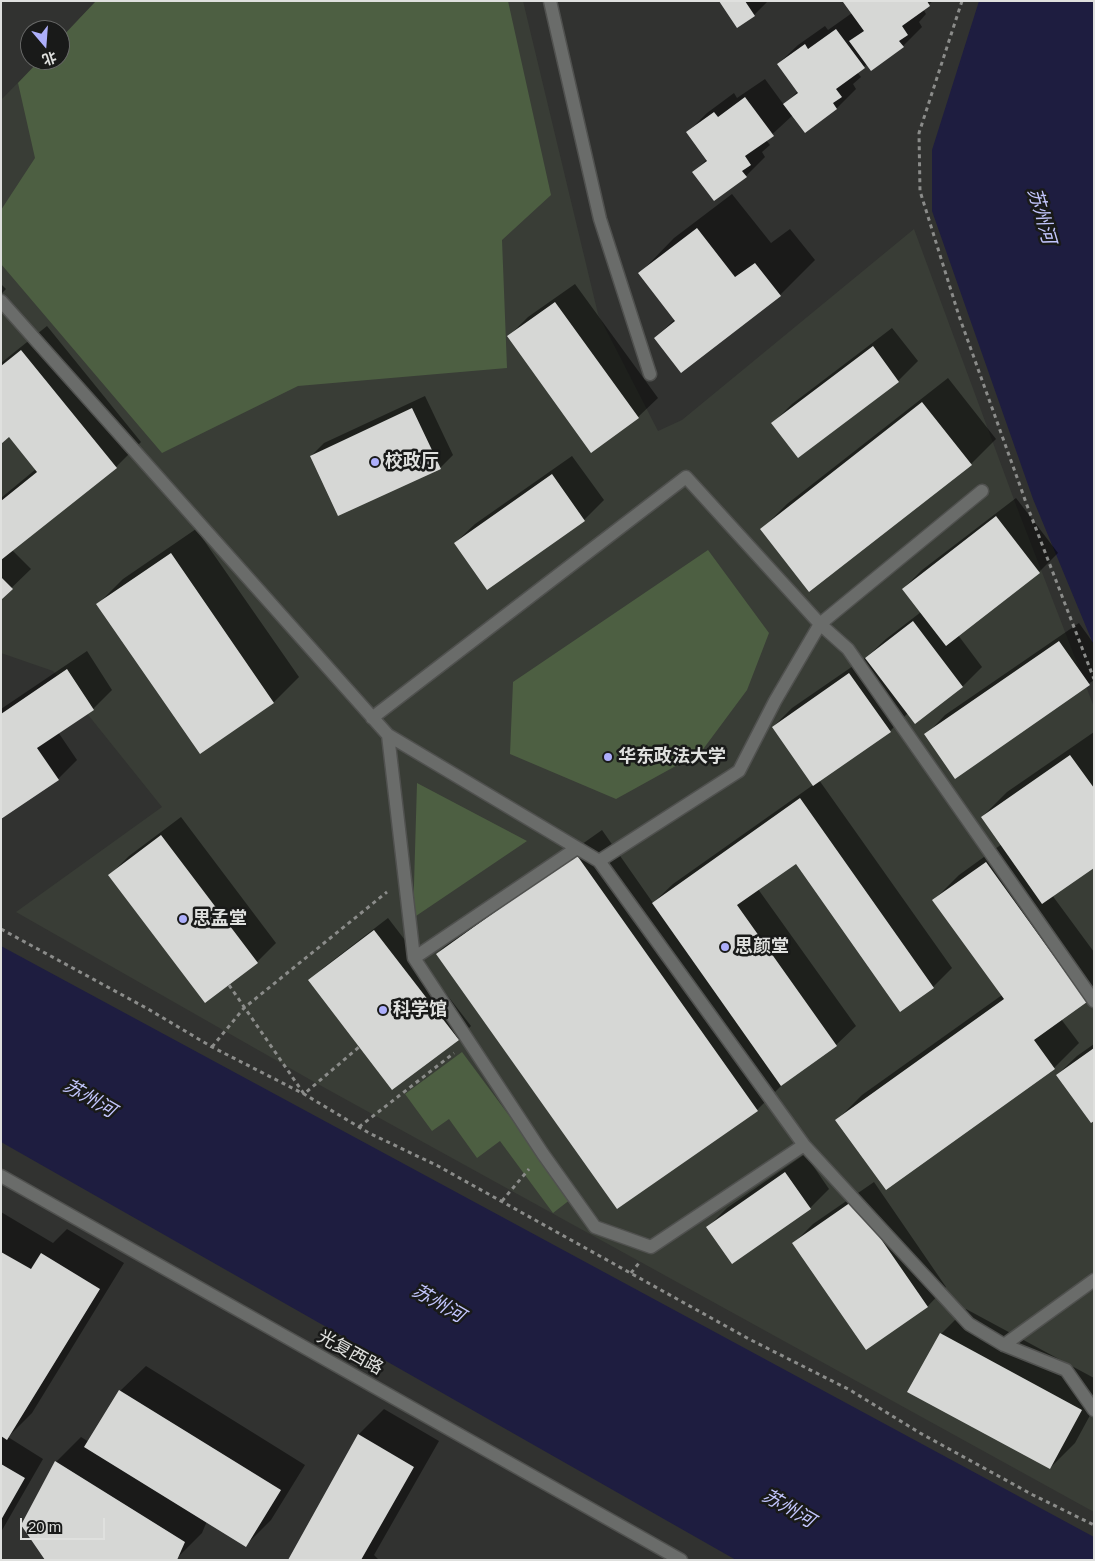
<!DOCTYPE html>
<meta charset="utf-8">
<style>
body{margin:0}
#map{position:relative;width:1095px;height:1561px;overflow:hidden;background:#313230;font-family:Helvetica,"Noto Sans SC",sans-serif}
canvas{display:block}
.frame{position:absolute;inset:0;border:2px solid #dfe0de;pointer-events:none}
.north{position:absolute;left:20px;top:20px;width:50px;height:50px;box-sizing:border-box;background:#191a19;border:1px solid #686968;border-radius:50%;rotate:162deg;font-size:14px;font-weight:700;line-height:20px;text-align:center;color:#dfe0de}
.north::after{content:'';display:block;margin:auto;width:18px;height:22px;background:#adaffb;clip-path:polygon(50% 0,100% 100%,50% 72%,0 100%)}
.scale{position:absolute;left:20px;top:1518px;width:85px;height:22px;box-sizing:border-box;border:2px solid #dfe0de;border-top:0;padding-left:6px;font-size:15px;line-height:18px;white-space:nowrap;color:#dfe0de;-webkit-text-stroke:4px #191a19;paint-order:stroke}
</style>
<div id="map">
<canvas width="1095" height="1561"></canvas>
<div class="frame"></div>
<div class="north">北</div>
<div class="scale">20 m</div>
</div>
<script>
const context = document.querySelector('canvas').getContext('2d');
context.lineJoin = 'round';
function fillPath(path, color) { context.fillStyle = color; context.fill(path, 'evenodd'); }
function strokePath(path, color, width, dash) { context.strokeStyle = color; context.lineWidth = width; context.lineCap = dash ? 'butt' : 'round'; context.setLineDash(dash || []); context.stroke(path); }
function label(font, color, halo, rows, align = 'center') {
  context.font = font + ' Helvetica,"Noto Sans SC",sans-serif'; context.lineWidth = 5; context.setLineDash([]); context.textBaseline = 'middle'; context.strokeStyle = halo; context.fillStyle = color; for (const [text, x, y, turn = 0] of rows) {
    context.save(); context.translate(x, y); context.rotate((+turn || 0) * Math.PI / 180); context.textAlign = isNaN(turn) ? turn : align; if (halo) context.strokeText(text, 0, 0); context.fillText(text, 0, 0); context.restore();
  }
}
fillPath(new Path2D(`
 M96 1H523L598 314 658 431 682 420 914 229 1016 505 1094 707V1512L316 1083 16 912 162 807 53 671 1 653V100L40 60H60V39Z`), '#393d36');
fillPath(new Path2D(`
 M96 1H508L551 195 502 240 507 368 298 386 162 453 1 264V210L35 158 18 83 40 60H60V39Z
 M708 550 769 633 747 690 701 752 616 799 510 754 513 682Z
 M417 783 527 841 413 918Z
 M462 1052 571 1199 553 1213 500 1141 477 1158 449 1119 432 1131 405 1094Z`), '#4d5f42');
fillPath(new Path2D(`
 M979 1H1094V646L1033 499 932 211V150Z
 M1 946 1094 1537V1560H736L1 1142Z`), '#1e1d40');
fillPath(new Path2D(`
 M720 1H767V2L754 15 737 26Z
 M845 1H933L923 9 926 14 919 22 922 27 903 46 867 64 857 72 861 77 853 84 856 89 837 108 805 131 793 115 766 140 770 145 762 152 765 157 746 176 694 172 707 159 688 132 707 113 734 93 737 98 765 79 784 105 798 91 778 64 798 45 825 26 828 30 852 13Z
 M732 194 771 243 790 229 815 260 780 295 655 338 675 319 640 273 674 238Z
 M1 284 6 289 1 294Z
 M575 284 658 398 638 417 509 336 528 317Z
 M47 326 141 442 116 467 12 550 31 569 1 598V498L36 469 9 436 1 442V363Z
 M892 328 918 361 898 381 799 456 773 423 792 404Z
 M948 378 996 439 971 464 762 529 787 504Z
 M425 396 453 455 440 468 311 456 324 443Z
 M572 456 604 500 584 520 487 588 455 543 475 524Z
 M1016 498 1058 553 1039 572 958 635 982 667 963 686 915 722 908 713 890 731 819 780 952 968 933 987 796 863 758 889 856 1026 836 1045 782 1085 757 1110 618 1208 437 954 462 929 602 830 653 903 673 884 813 785 773 727 792 708 869 655 886 639 921 612 903 589 922 570Z
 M196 529 299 677 274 702 98 604 123 579Z
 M1079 623 1094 644V680L955 777 926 735 945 715Z
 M87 651 112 690 93 709 58 732 77 760 58 779 1 817V709Z
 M1094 732V866L1052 895 1094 952V994L1086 1001 1061 1019 1079 1043 1054 1068 837 1120 862 1095 1002 995 934 900 959 875 1002 844 982 817 1007 792Z
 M181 817 276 943 257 962 110 875 129 856Z
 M388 918 471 1026 458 1039 310 981 323 968Z
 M1094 1044V1120L1057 1075 1077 1056Z
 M805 1154 829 1189 810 1208 708 1227 727 1208Z
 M874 1182 946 1287 927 1307 794 1243 813 1224Z
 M1 1212 53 1243 67 1229 124 1263 32 1413 8 1437 43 1459 1 1532Z
 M966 1309 1094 1378V1408L1075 1443 1050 1468 941 1334Z
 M146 1366 305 1465 271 1520 246 1545 207 1521 202 1533 176 1559 56 1462 81 1437 89 1442 120 1391Z
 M384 1409 439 1441 374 1555 379 1560H290L359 1434Z`), '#0007');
fillPath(new Path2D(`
 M719 1H745L755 16 737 28Z
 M844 1H927L930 6 902 26 908 35 899 41 904 47 871 71 849 41 864 31 843 2Z
 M836 29 865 68 836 89 842 97 833 103 837 109 805 133 783 104 798 93 777 64 805 44 808 49Z
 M745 97 774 136 745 156 751 165 742 171 747 177 714 201 692 172 707 161 686 132 714 112 718 117Z
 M697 228 735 277 755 263 781 296 681 373 654 338 675 321 638 273Z
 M555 302 639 418 591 453 507 336Z
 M873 346 899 382 798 458 771 423Z
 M21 350 117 468 1 560V501L37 472 9 437 1 444V366Z
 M922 402 972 465 809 592 760 529Z
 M412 408 441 469 338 516 310 456Z
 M552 474 585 521 487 590 454 543Z
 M996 516 1040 573 946 646 902 589Z
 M171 553 274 703 200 754 96 604Z
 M1 577 13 589 1 600Z
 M913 621 963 687 915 724 865 658Z
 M1059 641 1090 685 955 779 924 734Z
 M67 669 94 710 37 748 59 780 1 819V714Z
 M849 673 891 732 813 786 772 727Z
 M1070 755 1094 788V868L1042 904 981 817Z
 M800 798 934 988 900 1012 796 864 737 905 837 1046 781 1086 652 903Z
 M161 835 258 963 205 1003 108 875Z
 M576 854 758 1111 617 1209 436 954Z
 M986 862 1087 1002 1034 1040 1055 1069 886 1190 835 1120 1004 999 932 900Z
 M374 930 459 1040 392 1090 308 980Z
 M1094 1048V1121L1091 1123 1056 1075Z
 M785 1172 811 1209 732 1264 706 1227Z
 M854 1200 928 1307 866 1350 792 1243Z
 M1 1252 31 1269 41 1253 100 1289 7 1440 1 1436Z
 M940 1333 1082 1410 1050 1469 907 1392Z
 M119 1390 281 1490 246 1547 84 1447Z
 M358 1434 414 1467 361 1560H288Z
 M55 1461 185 1542 177 1560H45L21 1525Z
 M1 1464 25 1478 1 1520Z`), '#d6d7d5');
const minor = new Path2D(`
 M550 1 600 219 650 374
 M1 301 388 735 599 861 804 1145 969 1324 1004 1345 1066 1370 1094 1410
 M372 718 686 477 820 624 848 649 1094 1001
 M388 735 414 958 543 1154 595 1227 651 1247 804 1145
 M599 861 739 771 775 701 820 624 982 491
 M414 958 577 848
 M1 1176 681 1560
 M1004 1345 1094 1280`);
strokePath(minor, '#50514f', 15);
strokePath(new Path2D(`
 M962 1 919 133 920 191 959 316 1028 508 1094 679
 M1 929 148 1009 212 1047 304 1094 369 1133 438 1166 749 1339 850 1390 920 1433 1033 1495 1094 1525
 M229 985 304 1094 359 1047
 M212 1047 244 1008 387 892
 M359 1127 454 1053
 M502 1201 529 1169
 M631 1273 639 1263`), '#8b8c8a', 3, [4, 4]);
strokePath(minor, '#6a6c6a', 12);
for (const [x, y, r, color] of [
 [375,462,5,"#adaffb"],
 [608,757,5,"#adaffb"],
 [183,919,5,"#adaffb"],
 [725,947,5,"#adaffb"],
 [383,1010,5,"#adaffb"]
]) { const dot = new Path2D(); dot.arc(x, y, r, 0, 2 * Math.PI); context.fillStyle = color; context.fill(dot); strokePath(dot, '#191a19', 2); }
label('bold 18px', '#dfe0de', '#191a19', [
 ["校政厅",385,462],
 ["华东政法大学",618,757],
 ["思孟堂",193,919],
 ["思颜堂",735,947],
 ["科学馆",393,1010]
], 'left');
label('18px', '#dfe0de', '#191a19', [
 ["光复西路",350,1353,29]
]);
label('italic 19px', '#c3c6fd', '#191a19', [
 ["苏州河",1041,216,74],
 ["苏州河",89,1099,30],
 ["苏州河",438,1304,30],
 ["苏州河",788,1509,30]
]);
</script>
